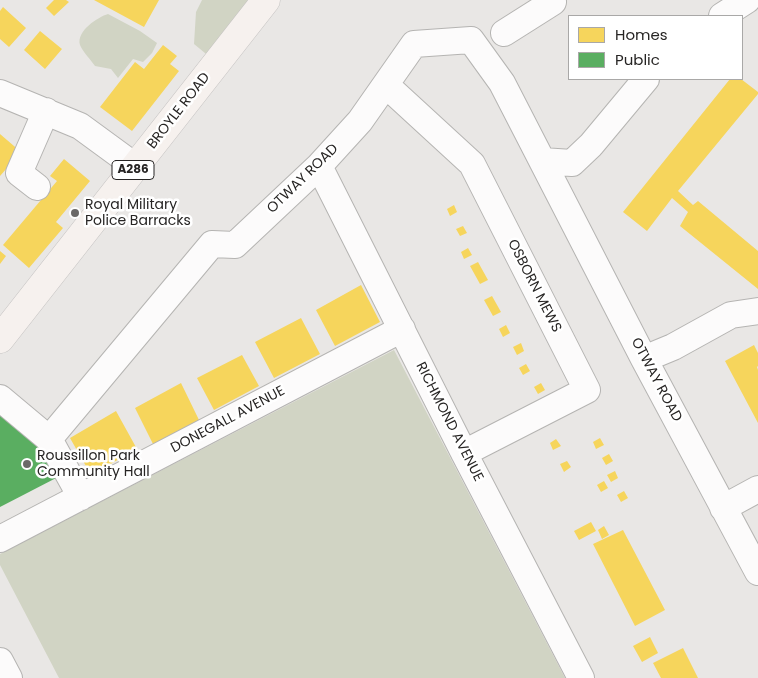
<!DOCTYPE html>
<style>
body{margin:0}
#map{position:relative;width:758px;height:678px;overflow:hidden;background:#e9e7e5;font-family:Poppins,sans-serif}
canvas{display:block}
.legend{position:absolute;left:568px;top:15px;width:175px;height:65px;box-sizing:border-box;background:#fff;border:1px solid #a9a8a7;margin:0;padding:6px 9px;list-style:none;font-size:15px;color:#272524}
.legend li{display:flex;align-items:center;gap:10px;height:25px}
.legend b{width:25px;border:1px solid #a9a8a7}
</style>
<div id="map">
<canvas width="758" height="678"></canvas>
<ul class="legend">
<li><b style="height:14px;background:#f6d55c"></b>Homes</li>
<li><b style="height:14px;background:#5aae61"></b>Public</li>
</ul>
</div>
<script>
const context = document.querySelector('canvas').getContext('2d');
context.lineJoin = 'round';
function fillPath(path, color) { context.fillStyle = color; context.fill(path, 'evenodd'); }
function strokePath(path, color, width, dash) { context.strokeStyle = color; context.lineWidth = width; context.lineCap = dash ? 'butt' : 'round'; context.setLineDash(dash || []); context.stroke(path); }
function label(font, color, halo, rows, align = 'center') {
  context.font = font + ' Poppins,sans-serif'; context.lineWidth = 5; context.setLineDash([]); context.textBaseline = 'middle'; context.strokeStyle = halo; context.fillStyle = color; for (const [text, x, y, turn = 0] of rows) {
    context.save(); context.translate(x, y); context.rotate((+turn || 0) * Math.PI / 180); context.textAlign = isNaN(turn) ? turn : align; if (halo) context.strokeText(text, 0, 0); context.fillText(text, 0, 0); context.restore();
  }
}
fillPath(new Path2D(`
 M202 0H255L211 58 194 44 196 12Z
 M108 14 140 31 157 43 152 53 143 62 133 59 118 78 111 69 95 66C91 60 83 52 80 45 76 31 98 17 108 14Z
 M394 350 565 678H59L0 565V554Z`), '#d1d4c4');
fillPath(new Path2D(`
 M54 0H66L69 2 54 16 46 8Z
 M94 0H159L144 27Z
 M3 7 26 28 9 47 0 39V11Z
 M40 31 62 49 45 69 24 50Z
 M163 45 177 56 170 64 179 71 132 131 100 107 135 62 144 69Z
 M730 79H741L758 92V94L678 191 693 205 698 201 758 251V289L680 226 688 212 672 198 647 231 623 212Z
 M0 134 21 152 0 176Z
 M64 159 90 181 56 222 63 228 29 268 3 245 57 181 50 176Z
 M454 205 457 212 450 216 447 209Z
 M463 226 467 233 460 236 456 229Z
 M468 248 472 255 464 259 461 252Z
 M0 251 6 256 0 264Z
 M478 262 488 280 480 284 470 266Z
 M361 285 380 322 335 346 316 310Z
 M492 296 501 312 493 316 484 300Z
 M301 318 320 354 274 378 255 342Z
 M506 325 510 333 503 337 499 329Z
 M521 343 524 351 517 355 513 347Z
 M754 345 758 353V366L757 367 758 370V423L725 361Z
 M242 355 259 386 214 410 197 378Z
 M526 364 530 371 523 375 519 368Z
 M181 383 199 420 153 444 135 408Z
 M541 383 545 390 538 394 534 387Z
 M116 411 137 449 91 475 70 438Z
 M600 438 604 445 596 449 593 442Z
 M556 439 561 446 553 450 550 443Z
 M609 454 613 461 606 465 602 458Z
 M567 461 571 467 564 472 560 464Z
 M615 471 618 478 611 482 607 475Z
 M604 481 608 488 601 492 597 485Z
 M624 491 628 498 621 502 617 495Z
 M591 522 596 531 579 540 574 531Z
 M604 526 609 535 602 539 598 530Z
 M623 530 665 610 635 626 593 544Z
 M650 637 658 653 642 662 633 646Z
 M683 648 698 678H661L653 663Z`), '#f6d55c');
fillPath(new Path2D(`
 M0 410 48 451 60 476 0 507Z`), '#5aae61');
const minor = new Path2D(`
 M722 16 747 0
 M504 33 553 2 551 0
 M386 85 472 164 587 390 464 453
 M0 93 80 126 136 167
 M542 161 572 163 591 145 646 79
 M319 166 464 453 581 678
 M37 187 19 173 46 111
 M644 359 673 347 731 315 758 311
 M0 398 49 439 81 497
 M49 439 212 244 235 245 319 166 360 121 414 44 471 40 502 83 644 359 758 572
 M723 508 758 489
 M0 539 402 329
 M0 661 9 678`);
const major = new Path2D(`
 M0 339 266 0`);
strokePath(minor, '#b5b4b2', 28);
strokePath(major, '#c4c2c1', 29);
strokePath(minor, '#fcfbfb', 26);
strokePath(major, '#f6f1ee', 28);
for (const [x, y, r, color] of [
 [75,213,5,"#6b6968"],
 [27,464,5,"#6b6968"]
]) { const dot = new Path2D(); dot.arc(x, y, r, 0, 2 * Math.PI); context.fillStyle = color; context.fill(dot); strokePath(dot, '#fff', 2); }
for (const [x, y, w] of [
 [133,170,42]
]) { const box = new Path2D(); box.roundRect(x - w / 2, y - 9.5, w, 19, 4); context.fillStyle = '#fff'; context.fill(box); strokePath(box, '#272524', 1); }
label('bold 12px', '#272524', null, [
 ["A286",133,170]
]);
label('14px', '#272524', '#fff', [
 ["BROYLE ROAD",179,111,-52],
 ["OTWAY ROAD",303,179,-44],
 ["OSBORN MEWS",534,286,63],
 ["OTWAY ROAD",656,380,62],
 ["DONEGALL AVENUE",228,420,-28],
 ["RICHMOND AVENUE",449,422,63]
]);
label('14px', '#272524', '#fff', [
 ["Royal Military",85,205],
 ["Police Barracks",85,221],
 ["Roussillon Park",37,456],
 ["Community Hall",37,472]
], 'left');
</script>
